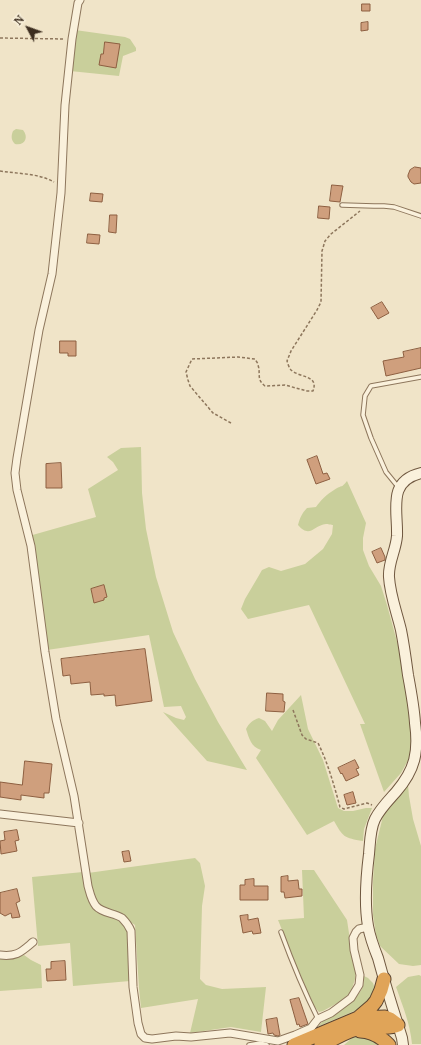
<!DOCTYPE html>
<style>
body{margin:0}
#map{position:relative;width:421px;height:1045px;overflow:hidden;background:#f0e4c8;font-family:"Noto Serif",serif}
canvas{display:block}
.north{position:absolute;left:8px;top:8px;width:40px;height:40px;-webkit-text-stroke:3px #f7eed8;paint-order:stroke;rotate:311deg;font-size:11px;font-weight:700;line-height:16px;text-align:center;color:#3d2e20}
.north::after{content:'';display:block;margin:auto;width:14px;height:18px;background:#3d2e20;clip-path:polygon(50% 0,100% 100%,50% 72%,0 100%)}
</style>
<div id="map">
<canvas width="421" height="1045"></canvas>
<div class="north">N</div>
</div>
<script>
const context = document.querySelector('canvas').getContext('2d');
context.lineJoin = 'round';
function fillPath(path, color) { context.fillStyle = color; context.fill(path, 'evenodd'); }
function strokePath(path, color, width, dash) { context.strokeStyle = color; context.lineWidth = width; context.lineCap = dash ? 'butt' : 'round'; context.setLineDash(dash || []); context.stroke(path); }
fillPath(new Path2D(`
 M75 30 125 37 130 39 136 48V51L123 56 119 76 70 71Z
 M16 129 23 130C29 137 25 146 15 144 11 140 11 136 13 131Z
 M141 447 142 493 146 529 156 577 173 632 195 679 218 722 247 770 207 761 163 712 176 718 184 720 186 717 181 706 164 707 149 635 47 650 29 536 96 517 88 489 118 470 113 462 107 457 121 448Z
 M347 481 366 523 363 538V550L369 566 381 586 387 605 399 649 414 727 412 753 401 773 384 792 360 724H365L309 605 248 619 241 609 245 599 258 577 262 570 269 567 281 571 305 564 323 549 332 534 333 525C332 525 327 524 326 524 314 525 310 539 298 525 300 518 302 513 307 508L316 507C320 501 327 494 334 490 341 485 341 489 347 481Z
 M301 695 308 729 323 760 338 808 344 811H353L366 808H372L364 829 363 841C344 838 343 837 334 821L307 835 256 758 261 750C251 747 249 738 246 729 249 723 253 720 259 718L265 721 272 731 278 720Z
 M408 785 409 796 413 819 421 846V965L413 966 399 964 380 946 376 935 373 915V882L375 849 383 816Z
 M195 858 200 863 205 886 202 906 200 979 206 985 222 989 266 987 261 1032 231 1027 190 1033 198 999 141 1008 139 988 135 925 121 916 105 909 97 902 93 893 88 873Z
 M302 870H314L347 920 350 940 356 970 355 979 351 992 341 1001 323 1011 319 1012 314 1006 288 947H289L278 920 304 918Z
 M83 872 92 903 127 925 131 934 130 981 73 986 70 943 38 946 32 877Z
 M24 955 31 960 41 965 42 988 0 991V956L17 958Z
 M419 975 421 976V1044H412C410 1023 403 1007 396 987L408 977Z
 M364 976 368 978 373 983 375 989 374 993 364 1007 319 1026V1025L322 1022C335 1013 358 1001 363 986 364 983 364 979 364 976Z
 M360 1034 382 1045H344L353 1037Z`), '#c9cf9b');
const building = new Path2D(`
 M362 4H370V11H362Z
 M368 22V30L361 31V23Z
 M105 42 120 44 116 68 99 65 101 54H103Z
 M415 167 421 168V183L414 184 411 182 408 177V175L410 170Z
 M332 185 343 186 340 202 330 201Z
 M91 193 103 194 102 202 90 201Z
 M319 206 330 207 329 219 318 218Z
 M110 215H117L116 233 109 232Z
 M88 234 100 235 99 244 87 243Z
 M382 302 389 313 378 319 371 308Z
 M60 341H76V356H68V353H60Z
 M421 348V368L386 376 383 361 404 357 403 352Z
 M317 456 323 474 327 473 330 479 316 484 307 460Z
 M61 463 62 488H46V464Z
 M381 548 385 557V560L377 563 372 552Z
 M104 585 107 597 104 598V600L94 603 91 589Z
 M145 649 152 701 116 706 115 695 104 696V694L91 695 90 682 71 684 70 675 63 676 61 659Z
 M267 693 283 694V701L285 702 284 712 266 711Z
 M355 760 359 768 356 769 359 775 346 781 342 773 341 774 338 768Z
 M25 761 52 764 49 793H44V798L21 795V800L0 797V782L22 785Z
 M353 792 356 803 347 805 344 795Z
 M17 830 19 840 15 841 17 851 1 854 0 841 5 840 4 832Z
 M129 851 131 861 124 862 122 852Z
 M288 876V881L298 880 299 889H302V896L285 898 284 892H281V877Z
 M254 879V886H268V900H240V885H245V880Z
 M17 889 20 901 16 903 20 917 12 918 11 913 5 916 0 913V893Z
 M248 915V920L258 918 261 933 253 934 252 931 243 933 240 916Z
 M65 961 66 980 47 981 46 969H51V962Z
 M299 998 308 1024 300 1027 299 1024 297 1025 290 1000Z
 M277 1018 280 1035 278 1036 274 1035 273 1033 268 1034 266 1020Z`);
fillPath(building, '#cf9f7d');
strokePath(building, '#8d5f41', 1);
const lane = new Path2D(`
 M342 205 374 206H384L394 207 421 216
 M399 488 386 472 371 438 363 415 365 396 371 386 421 377
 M281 932C292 962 304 991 318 1019
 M249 1045 260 1043 267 1045`);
const street = new Path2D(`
 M80 0 78 3 72 39 65 105 61 193 52 274 39 330 17 458 15 473 17 490 31 546 45 652 56 719 74 796 88 886C90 893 91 900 96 906 102 913 114 913 122 918 126 922 129 926 131 931L133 987 138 1023 141 1034 145 1038 152 1039 176 1036 191 1037 230 1033 278 1041 295 1035 311 1028 318 1019 331 1013 351 998 359 985 360 975 354 950 353 938 356 932 359 929 368 927
 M0 814 79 823
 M0 955C17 957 21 952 33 942`);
const secondary = new Path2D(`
 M403 1045 402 1038 398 1025C391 1003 384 980 378 958 374 948 370 937 368 926 364 903 366 878 369 854 370 843 370 829 375 819 380 809 388 801 396 792 415 770 419 752 415 723 414 707 411 691 408 675 406 660 404 645 401 630 397 613 390 595 389 577 388 563 396 550 397 536 398 510 387 481 421 473`);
const highway = new Path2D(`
 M358 1018 385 1017 390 1019 398 1025
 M360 1031C371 1031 381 1037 389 1045
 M294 1045 358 1018 372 1006 376 1001 381 990 384 979
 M321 1045C335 1039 349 1029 364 1027 377 1025 386 1030 398 1025`);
strokePath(lane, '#8d765c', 5.5);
strokePath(street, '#8d765c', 9);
strokePath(secondary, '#6f573f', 12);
strokePath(highway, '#5b4430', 15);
strokePath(new Path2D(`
 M0 38 64 39
 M0 171C18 174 38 173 54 182
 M231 423 213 413 190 386 188 380 186 372 192 359 238 357 255 359C256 361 258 363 258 365 261 374 256 379 265 386L285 385 307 391H313C319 375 300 378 291 370 289 368 288 364 287 361L291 351 317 310 321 302 322 251 325 241 331 234 360 211
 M293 710 302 735 306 739 318 743C328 763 334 785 340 807L344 809 367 803 372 805`), '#8d765c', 1.5, [3, 2]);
strokePath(lane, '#faf1dc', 3.5);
strokePath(street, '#faf1dc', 7);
strokePath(secondary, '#faf1dc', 10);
strokePath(highway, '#e0a458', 13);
</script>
